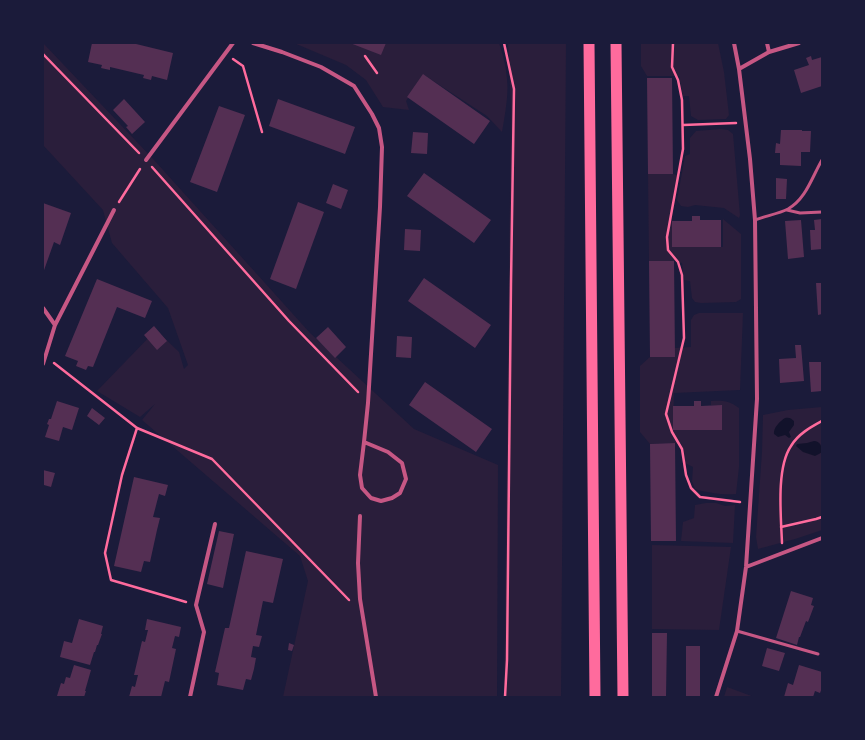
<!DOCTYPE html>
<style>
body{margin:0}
#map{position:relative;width:865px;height:740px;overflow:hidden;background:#1b1b3a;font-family:"IBM Plex Serif",serif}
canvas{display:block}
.frame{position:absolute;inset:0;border:44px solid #1b1b3a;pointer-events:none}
</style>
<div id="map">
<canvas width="865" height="740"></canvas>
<div class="frame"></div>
</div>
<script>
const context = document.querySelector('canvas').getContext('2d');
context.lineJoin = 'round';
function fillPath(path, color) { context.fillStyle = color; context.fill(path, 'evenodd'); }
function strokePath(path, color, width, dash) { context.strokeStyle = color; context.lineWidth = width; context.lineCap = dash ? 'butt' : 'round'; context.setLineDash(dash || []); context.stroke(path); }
fillPath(new Path2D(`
 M43 43 154 160 310 333 414 429 498 465 497 697H283L308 581 300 556 142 420 155 404 140 417 97 391 156 330 179 352 184 369 188 365 168 308 112 243 103 210 43 145Z
 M294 43H499C505 60 509 80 507 98 506 109 504 120 502 132L487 116 424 75 406 101 409 110 383 107 366 80 346 65Z
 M508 43H566L561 697H504L511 107Z
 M641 43H718L724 72 729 115 726 119 698 120 691 116 689 96H683L679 76H647L641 66Z
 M721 129 728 130 733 134 740 215 739 218 724 208 695 205 688 207 681 206 677 200 685 156 690 154V138L696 131Z
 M648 174H673L677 175 672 201V247H723V219L741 234V299L736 302 701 303 695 302 692 298 690 281 684 280 682 263 674 261H649Z
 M699 313H743L740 390 674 393 673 430H722V406L711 405V401C722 400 730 401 739 408V467L736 494C724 495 707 493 695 489L692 481 693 467 685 463 684 451 681 443 650 444 640 432V366L650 357H675V348L691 347V320L694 315Z
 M822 407V530L795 539 758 549 756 537 762 452 763 415 788 410Z
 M706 503H716L725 506 735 505 733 543 681 541 683 522 694 518 695 505Z
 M652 545 731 547 719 630 652 629Z
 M727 687 754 697H724Z`), '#2a1e3b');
fillPath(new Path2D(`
 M785 418C789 417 791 418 794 421V425L789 432 791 437 789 438 785 435 778 437 774 434C773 428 780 421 785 418Z
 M814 441C820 441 822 446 822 452L819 454 815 456 803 452 796 446 797 444 807 443Z`), '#12122b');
fillPath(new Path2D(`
 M92 43H132L173 53 167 80 152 76 151 80 143 78 144 75 110 67V70L101 68 102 65 88 62Z
 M350 43H386L381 55Z
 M811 56 812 60 822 57V86L801 93 794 70 809 65 806 58Z
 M423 74 490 121 474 144 407 97Z
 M647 78H672L673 174H648Z
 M124 99 145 122 132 134 126 127 128 126 113 110Z
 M278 99 355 127 345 154 269 126Z
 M219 106 245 115 217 192 190 182Z
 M781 130H802V131H811L810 152H801V166L780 165V153H775L776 143 780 144Z
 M413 132 428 133 427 154 411 153Z
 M424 173 491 220 474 243 407 196Z
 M776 178 787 179 786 199H776Z
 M333 184 348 190 341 209 326 203Z
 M298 202 324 212 296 289 270 279Z
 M43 203 71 213 60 245 54 242 43 273Z
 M692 216H700V220H721V247H672V221H692Z
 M822 219V249L811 250 810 230H815L814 220Z
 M801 220 804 257 788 259 785 221Z
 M405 229 421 230 420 251 404 250Z
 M649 261H674L675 357H650Z
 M424 278 491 325 475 348 408 301Z
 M97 279 152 301 145 318 117 307 93 367 88 366 86 370 76 366 78 361 65 356Z
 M816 283H822V314L818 315Z
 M154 326 167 341 157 350 144 335Z
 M328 327 346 347 335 358 316 338Z
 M397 336 412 337 411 358 396 357Z
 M795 345H801L804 381 780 383 779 359 796 358Z
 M809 362H822V391L811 392Z
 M425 382 492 429 476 452 409 405Z
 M57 401 79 408 72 430 63 427 59 441 45 437 49 425 47 424 49 419H51Z
 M694 401H701V406L722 405V430H673V406H694Z
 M92 408 105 418 99 425 87 416Z
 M675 443 676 541H651L650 444Z
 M43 470 55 473 51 487 44 485 43 487Z
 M134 477 168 485 165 496 159 494 153 517 160 518 157 530 150 562 144 561 141 572 114 566Z
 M219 531 234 534 223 588 207 584Z
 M246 551 283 559 273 603 263 601 256 635 262 636 259 647 253 646 251 657 256 658 254 669 251 680 246 679 243 690 217 685 219 673 215 672 225 628H229Z
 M791 591 813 598 811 605 814 606 808 622 806 621 800 637H799L797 645 776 638Z
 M79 619 103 626 101 634H102L98 645H97L95 652H94L90 665 60 657 64 641 72 643Z
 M147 619 181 627 179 637 175 636 172 648 176 649 169 682 165 681 161 697H129L132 686 135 687 138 675H134L142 641 145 642 148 630H145Z
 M652 633H667L666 697H652Z
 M289 643 294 645 292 651 288 650Z
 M686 646H700V697H686Z
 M767 648 785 653 779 671 762 666Z
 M74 665 91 670 85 691H86L84 697H60L57 696 61 683 64 684 66 677 70 678Z
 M799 665 822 672V688L820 693 815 691 813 697H784L788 683 793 685Z`), '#542f53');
strokePath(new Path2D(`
 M504 43 514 89 511 283 507 660 505 697
 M673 43 672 67 678 80 682 100 683 149 667 237 668 250 678 262 682 275 684 338 666 414 672 432 682 449 686 475 691 488 700 497 740 502
 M43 54 139 153
 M365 56 377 73
 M233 59 243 66 262 132
 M683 125 736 123
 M152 167 289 321 358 392
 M119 202 140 169
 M54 363 137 428 212 459 349 600
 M137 428 122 475 105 553 111 580 186 602
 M781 527 816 519 822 517
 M782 543C781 516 776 468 791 446 798 434 811 427 822 421`), '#ff6b9d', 2.5);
strokePath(new Path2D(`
 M787 210 800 213 822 212
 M755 220C765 216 778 214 788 209 806 199 812 177 822 160
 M737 631 818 654`), '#c65784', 3);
strokePath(new Path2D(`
 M253 43 282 52 321 67 354 86 372 114 379 128 382 147 380 207 368 403 364 442 360 475 362 488 371 498 381 501 392 498 400 493 406 479 402 463 388 452 364 442
 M767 43 769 52
 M739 69 769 52 799 43
 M146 160 233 43
 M43 308 55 325
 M43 364 55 325 114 210
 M360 516 358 563 360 599 376 697
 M746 567 822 538
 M190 697 204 632 196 605 215 524
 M716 697 737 631 746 567 757 399 755 220 750 159 739 69 734 43`), '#c65784', 4);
strokePath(new Path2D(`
 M589 43 595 697
 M616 43 623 697`), '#ff6b9d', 11);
</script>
